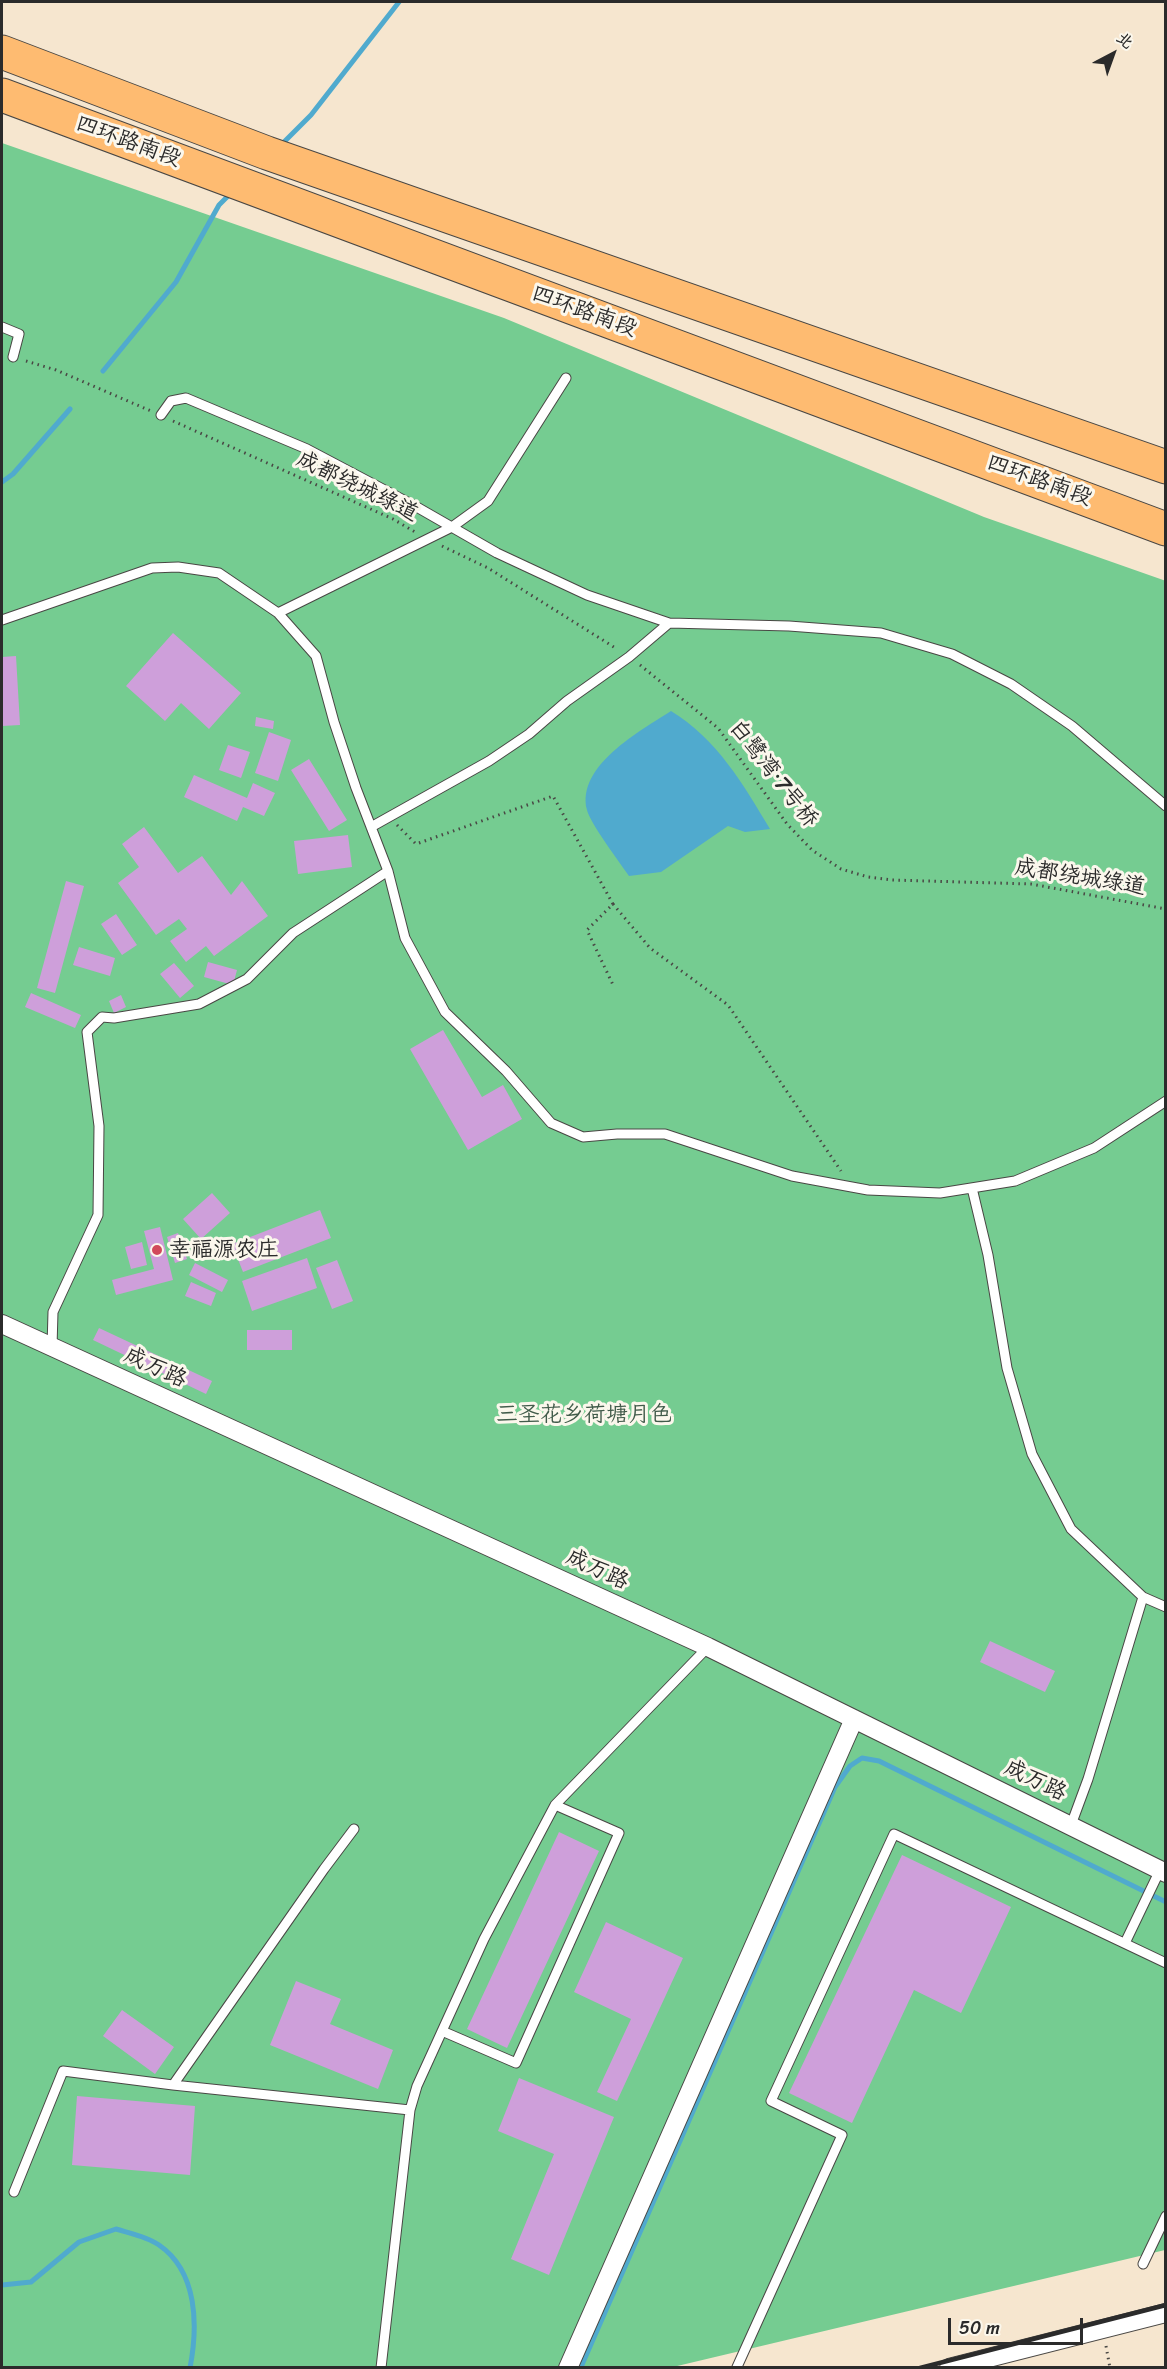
<!DOCTYPE html>
<meta charset="utf-8">
<style>
body{margin:0}
#map{position:relative;width:1167px;height:2369px;overflow:hidden;background:#f6e6cf;font-family:Sriracha,"LXGW WenKai TC",sans-serif}
canvas{display:block}
.frame{position:absolute;inset:0;border:3px solid #2b2b2b;pointer-events:none}
.north{position:absolute;left:1083px;top:24px;width:60px;height:60px;-webkit-text-stroke:4px #fbf7ec;paint-order:stroke;rotate:41deg;font-size:16px;font-weight:700;line-height:24px;text-align:center;color:#2b2b2b}
.north::after{content:'';display:block;margin:auto;width:21px;height:27px;background:#2b2b2b;clip-path:polygon(50% 0,100% 100%,50% 72%,0 100%)}
.scale{position:absolute;left:948px;top:2318px;width:135px;height:27px;box-sizing:border-box;border:3px solid #2b2b2b;border-top:0;padding-left:8px;font-size:18px;line-height:21px;white-space:nowrap;color:#2b2b2b;-webkit-text-stroke:4px #fbf7ec;paint-order:stroke}
</style>
<div id="map">
<canvas width="1167" height="2369"></canvas>
<div class="frame"></div>
<div class="north">北</div>
<div class="scale">50 m</div>
</div>
<script>
const context = document.querySelector('canvas').getContext('2d');
context.lineJoin = 'round';
function fillPath(path, color) { context.fillStyle = color; context.fill(path, 'evenodd'); }
function strokePath(path, color, width, dash) { context.strokeStyle = color; context.lineWidth = width; context.lineCap = dash ? 'butt' : 'round'; context.setLineDash(dash || []); context.stroke(path); }
function label(font, color, halo, rows, align = 'center') {
  context.font = font + ' Sriracha,"LXGW WenKai TC",sans-serif'; context.lineWidth = 6; context.setLineDash([]); context.textBaseline = 'middle'; context.strokeStyle = halo; context.fillStyle = color; for (const [text, x, y, turn = 0] of rows) {
    context.save(); context.translate(x, y); context.rotate((+turn || 0) * Math.PI / 180); context.textAlign = isNaN(turn) ? turn : align; if (halo) context.strokeText(text, 0, 0); context.fillText(text, 0, 0); context.restore();
  }
}
fillPath(new Path2D(`
 M2 143 504 318 984 517 1166 581 1165 2250 673 2367 2 2368Z`), '#75cc91');
fillPath(new Path2D(`
 M671 711C717 739 743 784 770 829L745 832 728 826 661 872 629 876C620 863 590 823 587 810 576 766 640 731 671 711Z`), '#50aace');
strokePath(new Path2D(`
 M280 146 311 115 399 2
 M103 371 176 282 219 205 232 192
 M2 482 13 474 70 409
 M2 2285 31 2282 79 2242 116 2229C129 2233 148 2237 159 2245 198 2272 198 2326 190 2368
 M581 2367 835 1787 850 1766 862 1758 879 1761 1166 1902`), '#50aace', 5);
fillPath(new Path2D(`
 M173 633 241 693 209 729 181 703 165 721 126 686Z
 M16 656 20 725 2 726V657Z
 M256 717 274 721 273 729 255 726Z
 M269 732 291 740 278 781 255 773Z
 M228 745 250 752 241 778 219 770Z
 M309 759 347 820 329 831 291 770Z
 M194 775 247 798 253 783 275 793 264 816 243 807 237 821 184 797Z
 M144 827 178 873 202 856 231 895 242 881 268 916 214 956 206 946 186 962 170 941 187 929 179 919 156 935 118 883 139 867 122 844Z
 M348 835 352 867 298 874 294 841Z
 M66 881 84 886 55 993 37 988Z
 M116 914 137 945 122 955 101 924Z
 M79 947 115 958 110 976 73 965Z
 M208 962 237 970 233 985 204 977Z
 M174 963 194 986 180 998 160 974Z
 M31 993 81 1015 75 1028 25 1007Z
 M121 995 126 1007 114 1013 109 1001Z
 M443 1030 482 1097 503 1085 522 1119 468 1150 410 1049Z
 M212 1193 230 1213 201 1239 183 1219Z
 M320 1210 331 1238 243 1272 232 1244Z
 M160 1227 173 1280 116 1295 112 1280 154 1269 144 1231Z
 M178 1233 187 1259 175 1263 167 1237Z
 M142 1242 147 1265 131 1269 125 1247Z
 M307 1258 317 1288 252 1311 242 1281Z
 M337 1260 353 1301 332 1309 316 1268Z
 M195 1263 228 1280 222 1292 189 1275Z
 M191 1282 216 1293 211 1306 185 1296Z
 M99 1328 212 1381 206 1394 93 1340Z
 M247 1330H292V1350H247Z
 M990 1641 1055 1671 1045 1692 980 1662Z
 M559 1832 599 1851 507 2048 467 2029Z
 M902 1855 1011 1907 961 2013 914 1990 852 2123 789 2093Z
 M606 1922 683 1958 617 2101 597 2092 631 2019 574 1992Z
 M296 1981 341 1999 330 2024 393 2050 378 2089 270 2045Z
 M122 2010 174 2047 155 2074 103 2036Z
 M519 2078 614 2117 549 2275 511 2259 554 2154 498 2131Z
 M77 2096 195 2106 190 2175 72 2165Z`), '#ce9fda');
const service = new Path2D(`
 M2 327 19 334 13 357
 M161 415 171 401 186 398 307 449 415 506 497 553 587 595 669 623 789 626 881 633 952 654 1011 684 1072 726 1166 806
 M278 613 452 527 488 501 566 378
 M2 620 152 568 178 567 219 573 278 613 316 656 334 722 356 788 388 871 405 938 445 1012 506 1071 551 1123 583 1137 617 1134H665L792 1176 868 1190 940 1193 1015 1181 1094 1148 1166 1101
 M371 827 489 761 529 734 567 701 629 657 669 623
 M972 1188 988 1255 1007 1368 1032 1454 1071 1529 1143 1597 1166 1607
 M52 1347 53 1312 98 1215 99 1126 87 1032 102 1017 114 1018 199 1004 247 979 293 933 388 871
 M1071 1825 1088 1779 1143 1597
 M1125 1943 1160 1870
 M442 2031 516 2063 619 1833 555 1805
 M173 2085 324 1869 354 1829
 M14 2192 63 2071 173 2085 410 2110
 M1143 2264 1166 2216
 M737 2367 842 2135 771 2101 894 1834 1166 1963
 M381 2368 410 2110 417 2086 484 1939 555 1805 708 1647`);
const minor = new Path2D(`
 M2 1324 708 1647 1166 1873
 M568 2368 854 1719
 M949 2368 1166 2313`);
const motorway = new Path2D(`
 M2 52 267 153 1166 467
 M2 95 1166 529`);
strokePath(service, '#494744', 11);
strokePath(minor, '#494744', 20);
strokePath(motorway, '#494744', 35);
strokePath(new Path2D(`
 M26 361 56 370 151 411
 M173 421 393 519 415 532
 M442 546 488 568 617 649
 M640 665 718 728 787 824 812 850 841 869 868 877 892 880 1031 884 1166 909
 M397 825 416 844 553 796 613 904 587 930 614 987
 M613 904 650 948 728 1005 841 1171
 M1106 2346 1110 2368`), '#494744', 3, [1.5, 4.5]);
strokePath(service, '#fff', 9);
strokePath(minor, '#fff', 18);
strokePath(motorway, '#febb71', 33);
strokePath(new Path2D(`
 M920 2368 1166 2305`), '#2b2b2b', 4.5);
for (const [x, y, r, color] of [
 [157,1250,6,"#d1495b"]
]) { const dot = new Path2D(); dot.arc(x, y, r, 0, 2 * Math.PI); context.fillStyle = color; context.fill(dot); strokePath(dot, '#fbf7ec', 2); }
label('22px', '#2b2b2b', '#fbf7ec', [
 ["四环路南段",128,142,20],
 ["四环路南段",584,312,20],
 ["四环路南段",1039,481,20],
 ["成都绕城绿道",357,487,26],
 ["白鹭湾·7号桥",773,774,52],
 ["成都绕城绿道",1080,878,9],
 ["成万路",155,1368,25],
 ["成万路",597,1570,25],
 ["成万路",1035,1781,26]
]);
label('22px', '#2b2b2b', '#fbf7ec', [
 ["幸福源农庄",169,1250]
], 'left');
label('22px', '#415b4a', '#fbf7ec', [
 ["三圣花乡荷塘月色",584,1415]
]);
</script>
